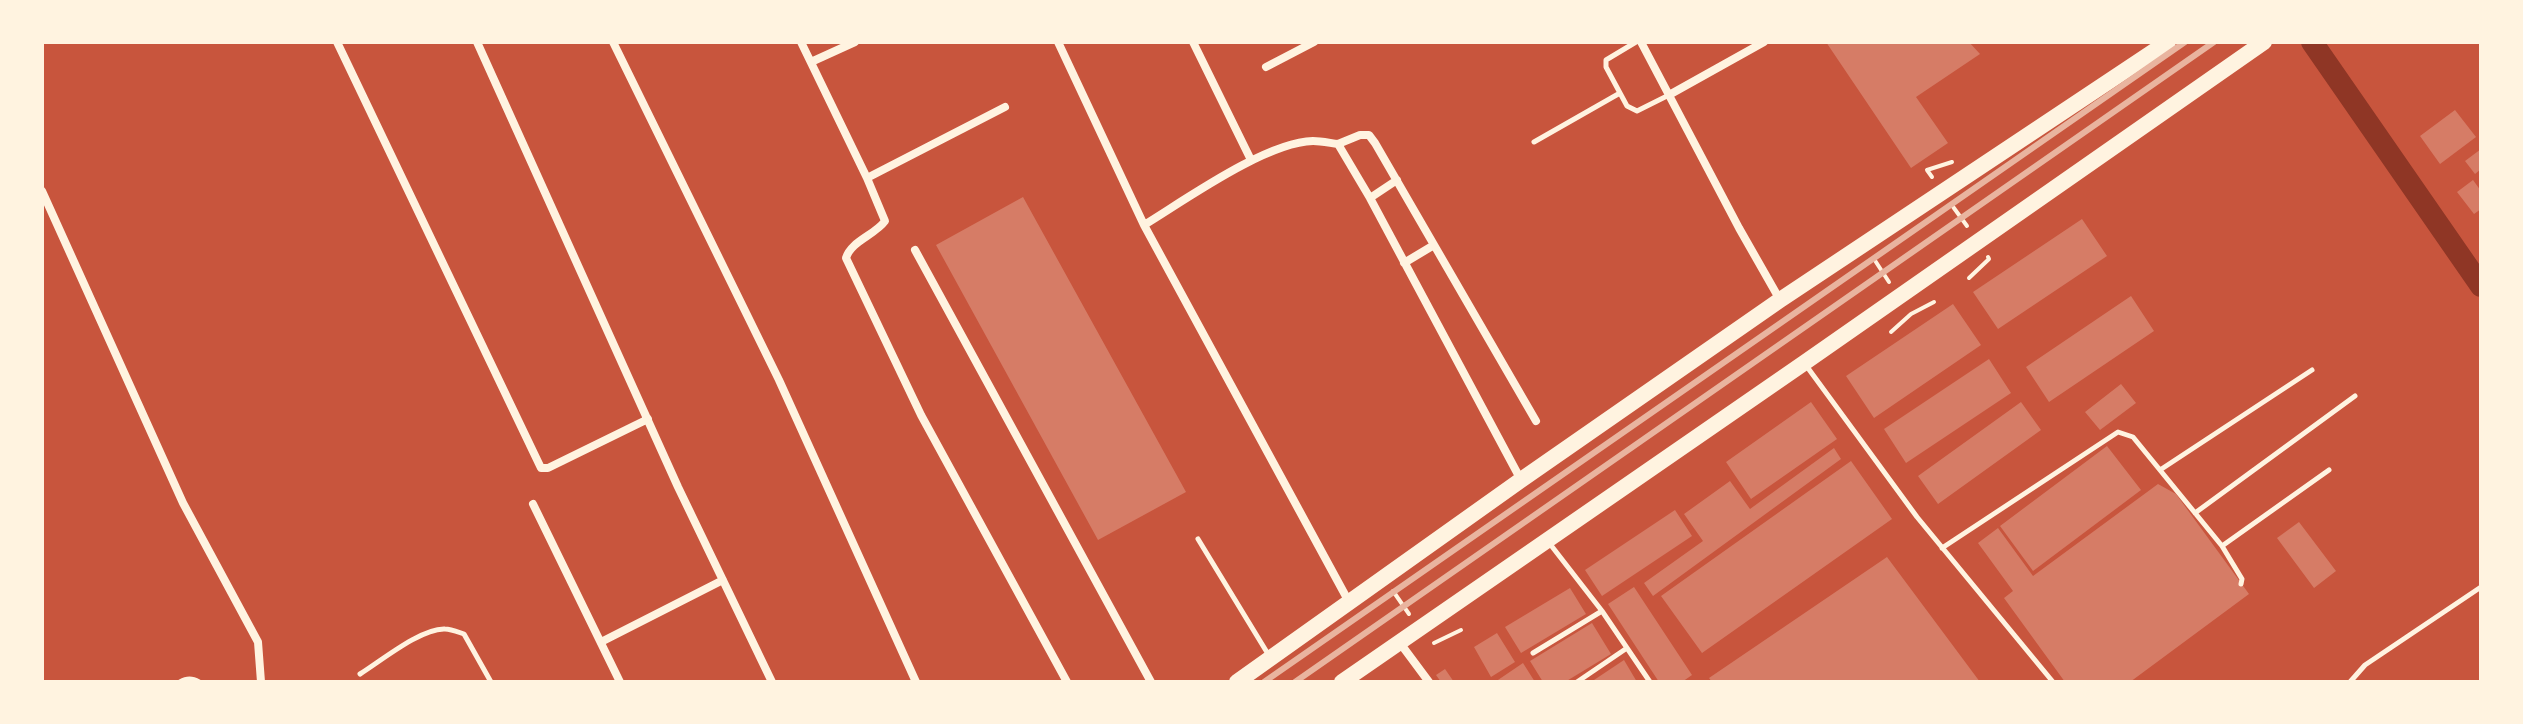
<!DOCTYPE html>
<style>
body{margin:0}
#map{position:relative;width:2523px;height:724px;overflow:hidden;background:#c8553d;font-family:Quicksand,sans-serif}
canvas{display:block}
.frame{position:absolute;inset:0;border:44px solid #fff3e0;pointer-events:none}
</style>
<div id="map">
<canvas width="2523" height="724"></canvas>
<div class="frame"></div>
</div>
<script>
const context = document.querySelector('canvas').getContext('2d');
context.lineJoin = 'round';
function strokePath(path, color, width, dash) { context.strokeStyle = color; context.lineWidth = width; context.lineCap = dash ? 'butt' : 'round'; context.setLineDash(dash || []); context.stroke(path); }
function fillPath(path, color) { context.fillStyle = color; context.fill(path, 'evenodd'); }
strokePath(new Path2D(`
 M2312 42 2481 286`), '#8f3625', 22);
fillPath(new Path2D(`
 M1826 42H1969L1980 54 1916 97 1948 143 1911 168Z
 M2455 110 2476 137 2440 164 2420 136Z
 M2481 149V169L2475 174 2465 161Z
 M2473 180 2481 191V209L2474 214 2457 192Z
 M1023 197 1186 492 1098 540 936 245Z
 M2082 219 2107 256 1998 329 1973 292Z
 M2131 296 2154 331 2049 402 2026 367Z
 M1953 304 1981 345 1874 418 1846 376Z
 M1989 359 2011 393 1906 463 1884 429Z
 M2121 384 2136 403 2100 430 2085 412Z
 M1811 402 1837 439 1751 499 1726 462Z
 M2021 402 2041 430 1938 504 1918 476Z
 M2107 446 2141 490 2033 571 2000 526Z
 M1834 448 1841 459 1653 596 1644 583 1703 541 1684 514 1730 481 1750 509Z
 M1851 461 1892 519 1702 653 1661 596Z
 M2158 484 2176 494 2249 594 2130 682H2065L2004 598 2013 591 1978 543 1998 528 2033 576Z
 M1675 510 1692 536 1602 596 1585 570Z
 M2299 522 2336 571 2314 588 2277 538Z
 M1887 557 1980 682H1712L1709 678Z
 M1634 587 1692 675 1682 682H1659L1608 604Z
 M1570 588 1586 614 1521 653 1505 627Z
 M1592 623 1611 654 1565 682H1543L1530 661Z
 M1497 633 1515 662 1491 677 1474 647Z
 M1624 660 1637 682H1591Z
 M1523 663 1535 682H1495Z
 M1445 669 1454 682H1441L1436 675Z`), '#d67c66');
strokePath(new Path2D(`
 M1932 177 1927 170 1952 162
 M1951 204 1967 226
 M1874 259 1889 282
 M1969 278 1989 259 1988 257
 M1891 332 1911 314 1934 302
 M1393 591 1409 614
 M1434 643 1461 630`), '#fff3e0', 4);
strokePath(new Path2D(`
 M1620 93 1627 106 1637 111 1669 95
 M1534 142 1620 93 1606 67V60L1636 42
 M1805 364 1917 517 2053 682
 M2160 470 2312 370
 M2195 513 2355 396
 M1198 539 1268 654
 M1550 544 1602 611 1650 682
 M2222 546 2329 470
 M1942 548 2118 432 2133 437 2222 546 2242 579 2241 584
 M1533 653 1602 611
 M360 674C381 661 421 628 445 629 451 629 458 632 464 634L491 682
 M180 682C187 678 192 678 199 682
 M1577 682 1627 648
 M2350 682 2365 665 2481 587`), '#fff3e0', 5);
strokePath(new Path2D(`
 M337 42 541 468H548L648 419
 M477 42 678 487 772 682
 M613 42 779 380 916 682
 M801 42 867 178 885 221C875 235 851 241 846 258L921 415 1067 682
 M1058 42 1144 225 1349 602
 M1193 42 1251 160
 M1641 42 1739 228 1780 300
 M811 62 855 42
 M1266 67 1314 42
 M1669 95 1764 42
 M1338 144 1360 135H1369L1375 143 1536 421
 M867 178 1005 107
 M42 191 183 503 258 642 261 682
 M1370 198 1397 180
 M1144 225C1185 200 1266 142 1313 141 1321 141 1330 143 1338 144L1370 198 1521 480
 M915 250 1151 682
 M1404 263 1434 245
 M533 504 620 682
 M601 642 723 580
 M1400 643 1429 682`), '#fff3e0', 8);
strokePath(new Path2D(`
 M1237 682 1521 480 1780 300 2168 42
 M1342 682 1804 363 2264 42`), '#fff3e0', 16);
strokePath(new Path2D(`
 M1264 682 2185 42
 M1295 682 2214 42`), '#e9b49f', 6);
</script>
